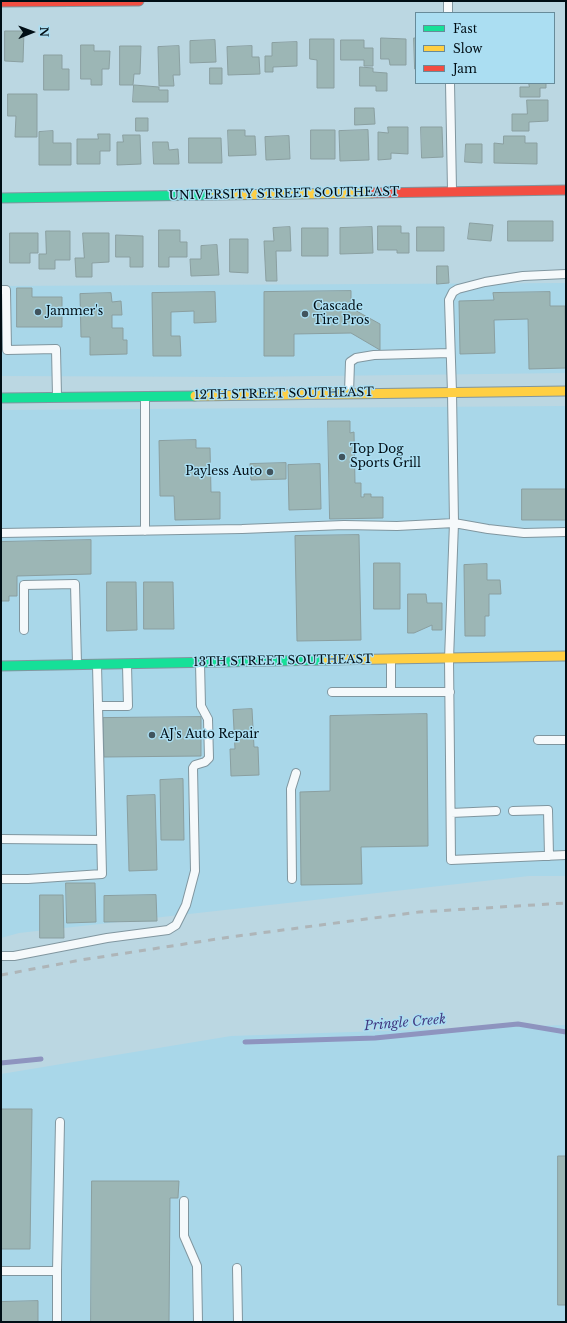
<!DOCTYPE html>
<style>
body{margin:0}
#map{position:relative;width:567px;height:1323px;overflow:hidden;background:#bbd7e2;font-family:"Libre Baskerville",serif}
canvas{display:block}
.frame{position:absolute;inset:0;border:2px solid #000e15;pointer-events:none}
.legend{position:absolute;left:415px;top:12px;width:140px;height:72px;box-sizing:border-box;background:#abdef2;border:1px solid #678b9a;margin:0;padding:5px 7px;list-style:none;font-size:12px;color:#000e15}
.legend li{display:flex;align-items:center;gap:8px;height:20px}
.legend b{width:20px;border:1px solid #678b9a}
.north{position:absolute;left:12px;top:12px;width:40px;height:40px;-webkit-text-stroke:3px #abdef2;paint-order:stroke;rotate:89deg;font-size:11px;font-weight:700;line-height:16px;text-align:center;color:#000e15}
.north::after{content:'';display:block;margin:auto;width:14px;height:18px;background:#000e15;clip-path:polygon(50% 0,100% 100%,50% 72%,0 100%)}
</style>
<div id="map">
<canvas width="567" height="1323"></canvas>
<div class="frame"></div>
<ul class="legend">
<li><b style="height:5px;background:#16e098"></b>Fast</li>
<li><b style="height:5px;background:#ffcf43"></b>Slow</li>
<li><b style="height:5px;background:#f24e42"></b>Jam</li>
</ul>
<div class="north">N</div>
</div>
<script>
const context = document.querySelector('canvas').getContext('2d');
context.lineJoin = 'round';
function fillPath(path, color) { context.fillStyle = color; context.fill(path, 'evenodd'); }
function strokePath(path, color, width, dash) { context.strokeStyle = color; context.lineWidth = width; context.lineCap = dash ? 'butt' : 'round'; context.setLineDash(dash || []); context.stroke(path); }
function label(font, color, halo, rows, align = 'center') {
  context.font = font + ' "Libre Baskerville",serif'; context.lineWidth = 3; context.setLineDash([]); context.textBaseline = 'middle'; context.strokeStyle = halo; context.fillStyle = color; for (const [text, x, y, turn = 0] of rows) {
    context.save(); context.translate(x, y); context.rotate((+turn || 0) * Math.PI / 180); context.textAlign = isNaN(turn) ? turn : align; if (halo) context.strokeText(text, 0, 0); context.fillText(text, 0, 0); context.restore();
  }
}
fillPath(new Path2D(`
 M566 283V373L242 377 1 376V286Z
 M566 406V876H529L19 933 1 938V410Z
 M566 1025V1322H1V1074L231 1036Z`), '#a9d7e9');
strokePath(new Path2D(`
 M245 1042 375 1038 518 1024 566 1032
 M1 1063 41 1059`), '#8e94bf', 5);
const building = new Path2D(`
 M5 31H24L23 62 5 61Z
 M381 38 406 39V65H390L389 59H381Z
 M414 38H416V69H415Z
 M310 39H334V88H317V60L310 59Z
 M215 40 216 62 190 63V41Z
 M341 40H364V48H373V66H364V60H341Z
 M297 42V66L273 67V72H265V56H272V43Z
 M81 45H94V51H110L109 69H102V85H91V79H81Z
 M120 46H141L140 74H134L133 85H120Z
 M179 46 180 75H173L174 86H159L158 47Z
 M252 46V57H259L260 74 228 75 227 47Z
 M44 55H62V69H69V90H44Z
 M360 67 373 68V72L387 73V91H376V86H360Z
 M210 68H222V84H210Z
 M529 83H546V88H540V97H520V87H529Z
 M134 85 159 87V90H168V102H133Z
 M8 94H37V137H15L16 116H8Z
 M527 100H548V121L529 122V131H512V114H527Z
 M355 108H374L375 124 355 125Z
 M136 118H148V131H136Z
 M388 127H408V154L391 153V159L378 160V132L388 133Z
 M421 127H442L443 157 422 158Z
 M228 130H245V136H255L256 155 229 156Z
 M311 130H335V159H311Z
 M368 130 369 160 340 161 339 131Z
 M53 131V143H71V165H39V132Z
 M98 134H110V151H100V164H77V139H98Z
 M123 135H140L141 164 117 165V142H123Z
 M289 136 290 159 266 160 265 137Z
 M504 136H525V143H537V164L494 163V143L503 144Z
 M189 138H221L222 163H189Z
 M153 142H168L169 150 178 149 179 164H154Z
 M466 144H482V163L465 162Z
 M508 221H553V241H508Z
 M470 223 493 225 491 241 468 239Z
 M378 226H401V233H409V253H397V250H378Z
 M290 227 291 251H276L277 281H266L264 241H274L273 228Z
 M372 227 373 253 340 254V228Z
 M417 227H444V251H417Z
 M302 228H328V256H302Z
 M159 230H180V242H187V257H169V267H159Z
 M46 231H70V260H55V269H39V254H46Z
 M10 233H38V253H30V263H10Z
 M83 233H109V262L92 263V277H76L75 258H84Z
 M116 235 143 236V267H130V257H116Z
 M230 239H248V273L230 272Z
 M217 245 219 275 191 276 190 259H201V246Z
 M437 266H448L449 283 437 284Z
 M17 288H32V297H62V327H17Z
 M351 291V308L380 324V350L351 333 294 334V356H264V292Z
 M215 292 216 322 194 323V311L171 312V336H180L181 356H153L152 293Z
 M550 292V306H565L566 368 529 369 528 319 494 320 495 353 460 354 459 301 494 300 493 293Z
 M111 293 112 302 121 301 122 315H112V328H123V340H127V354L90 355V337H81L80 294Z
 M328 421H350V433L354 432 355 483H361V497H364V494H371V497H383V518L330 519Z
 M196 440V448H210L211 492H220V519L175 520 174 496H160L159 441Z
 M286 463V479L251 480 250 464Z
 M320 464 321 509 289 510 288 465Z
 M522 489H566V520H522Z
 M359 535 361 640 297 641 295 536Z
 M91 540V574L17 576V596H9V601H1V542Z
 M374 563H400V609H374Z
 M487 564V580H500L501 594H489V616H485V636H465L464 565Z
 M107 582H136L137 630 107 631Z
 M144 582H173L174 629H144Z
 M408 594H426L427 603H442V630H432V625L414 633H408Z
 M252 709 254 747H258L259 775 231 776 230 749H235L233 710Z
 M427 714 428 846 361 847 362 884 301 885 300 792 330 791V716Z
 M201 717V756L104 757 103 718Z
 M183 779 184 840H161L160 780Z
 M155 795 157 870 129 871 127 796Z
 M66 883H95L96 922 67 923Z
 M40 895H63L64 938H40Z
 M156 895 157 921 104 922V896Z
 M1 1109H32L30 1249H1Z
 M558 1156H566V1305H558Z
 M92 1181H179L178 1198H170L169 1322H91Z
 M38 1301V1322H1V1302Z`);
fillPath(building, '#9cb6b5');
strokePath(building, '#8a9fa0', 1);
const lane = new Path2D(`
 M448 1V13
 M450 83 452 190
 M566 274 523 276 485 282 458 289 453 292 449 300 452 392 454 523 449 659 451 860 566 855
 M1 290H6L7 350 56 349 57 396
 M349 393 350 362 356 358 374 355 450 353
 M145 397V531
 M1 533 242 529 344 525 397 526 454 523 488 529 524 533 566 532
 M24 630V585L75 584 77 664
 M97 665 98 706H128L127 665
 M332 692H450
 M391 692V660
 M538 740H566
 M513 811 548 810 549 856
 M451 813 496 811
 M1 839 101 840
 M1 879H28L102 874 98 706
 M292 879 291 789 296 773
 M1 956H14L107 938 168 930 176 925 186 905 195 871 193 768 195 765 205 762 209 758 208 719 201 706 200 663
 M184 1201V1236L197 1266 198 1322
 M237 1268 238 1322
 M1 1271H57V1322
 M57 1271 60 1122`);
const fast = new Path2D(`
 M1 198 216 195
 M1 398 195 396
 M1 666 328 660`);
const slow = new Path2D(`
 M216 195 372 193
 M195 396 566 391
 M328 660 566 656`);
const jam = new Path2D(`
 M1 2 139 1
 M372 193 566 190`);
strokePath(lane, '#80969f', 10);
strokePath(fast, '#80969f', 11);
strokePath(slow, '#80969f', 11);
strokePath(jam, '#80969f', 11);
strokePath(lane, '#f5f9fb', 8);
strokePath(fast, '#16e098', 9);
strokePath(slow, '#ffcf43', 9);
strokePath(jam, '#f24e42', 9);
strokePath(new Path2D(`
 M1 975 81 960 230 937 419 912 566 903`), '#aeb5b8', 3, [7, 7]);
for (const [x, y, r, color] of [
 [38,312,4,"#41545d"],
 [305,314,4,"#41545d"],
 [342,457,4,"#41545d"],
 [270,472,4,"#41545d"],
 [152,735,4,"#41545d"]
]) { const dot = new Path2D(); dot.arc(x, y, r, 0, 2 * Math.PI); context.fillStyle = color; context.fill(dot); strokePath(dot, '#abdef2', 1.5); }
label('12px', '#000e15', '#abdef2', [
 ["UNIVERSITY STREET SOUTHEAST",284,194,-1],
 ["12TH STREET SOUTHEAST",284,394,-1],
 ["13TH STREET SOUTHEAST",283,661,-1]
]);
label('12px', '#000e15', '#abdef2', [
 ["Cascade",313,307],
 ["Tire Pros",313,321],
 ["Jammer's",46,312],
 ["Top Dog",350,450],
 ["Sports Grill",350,464],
 ["Payless Auto",262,472,"right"],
 ["AJ's Auto Repair",160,735]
], 'left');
label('italic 13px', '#423a81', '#abdef2', [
 ["Pringle Creek",405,1023,-5]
]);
</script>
